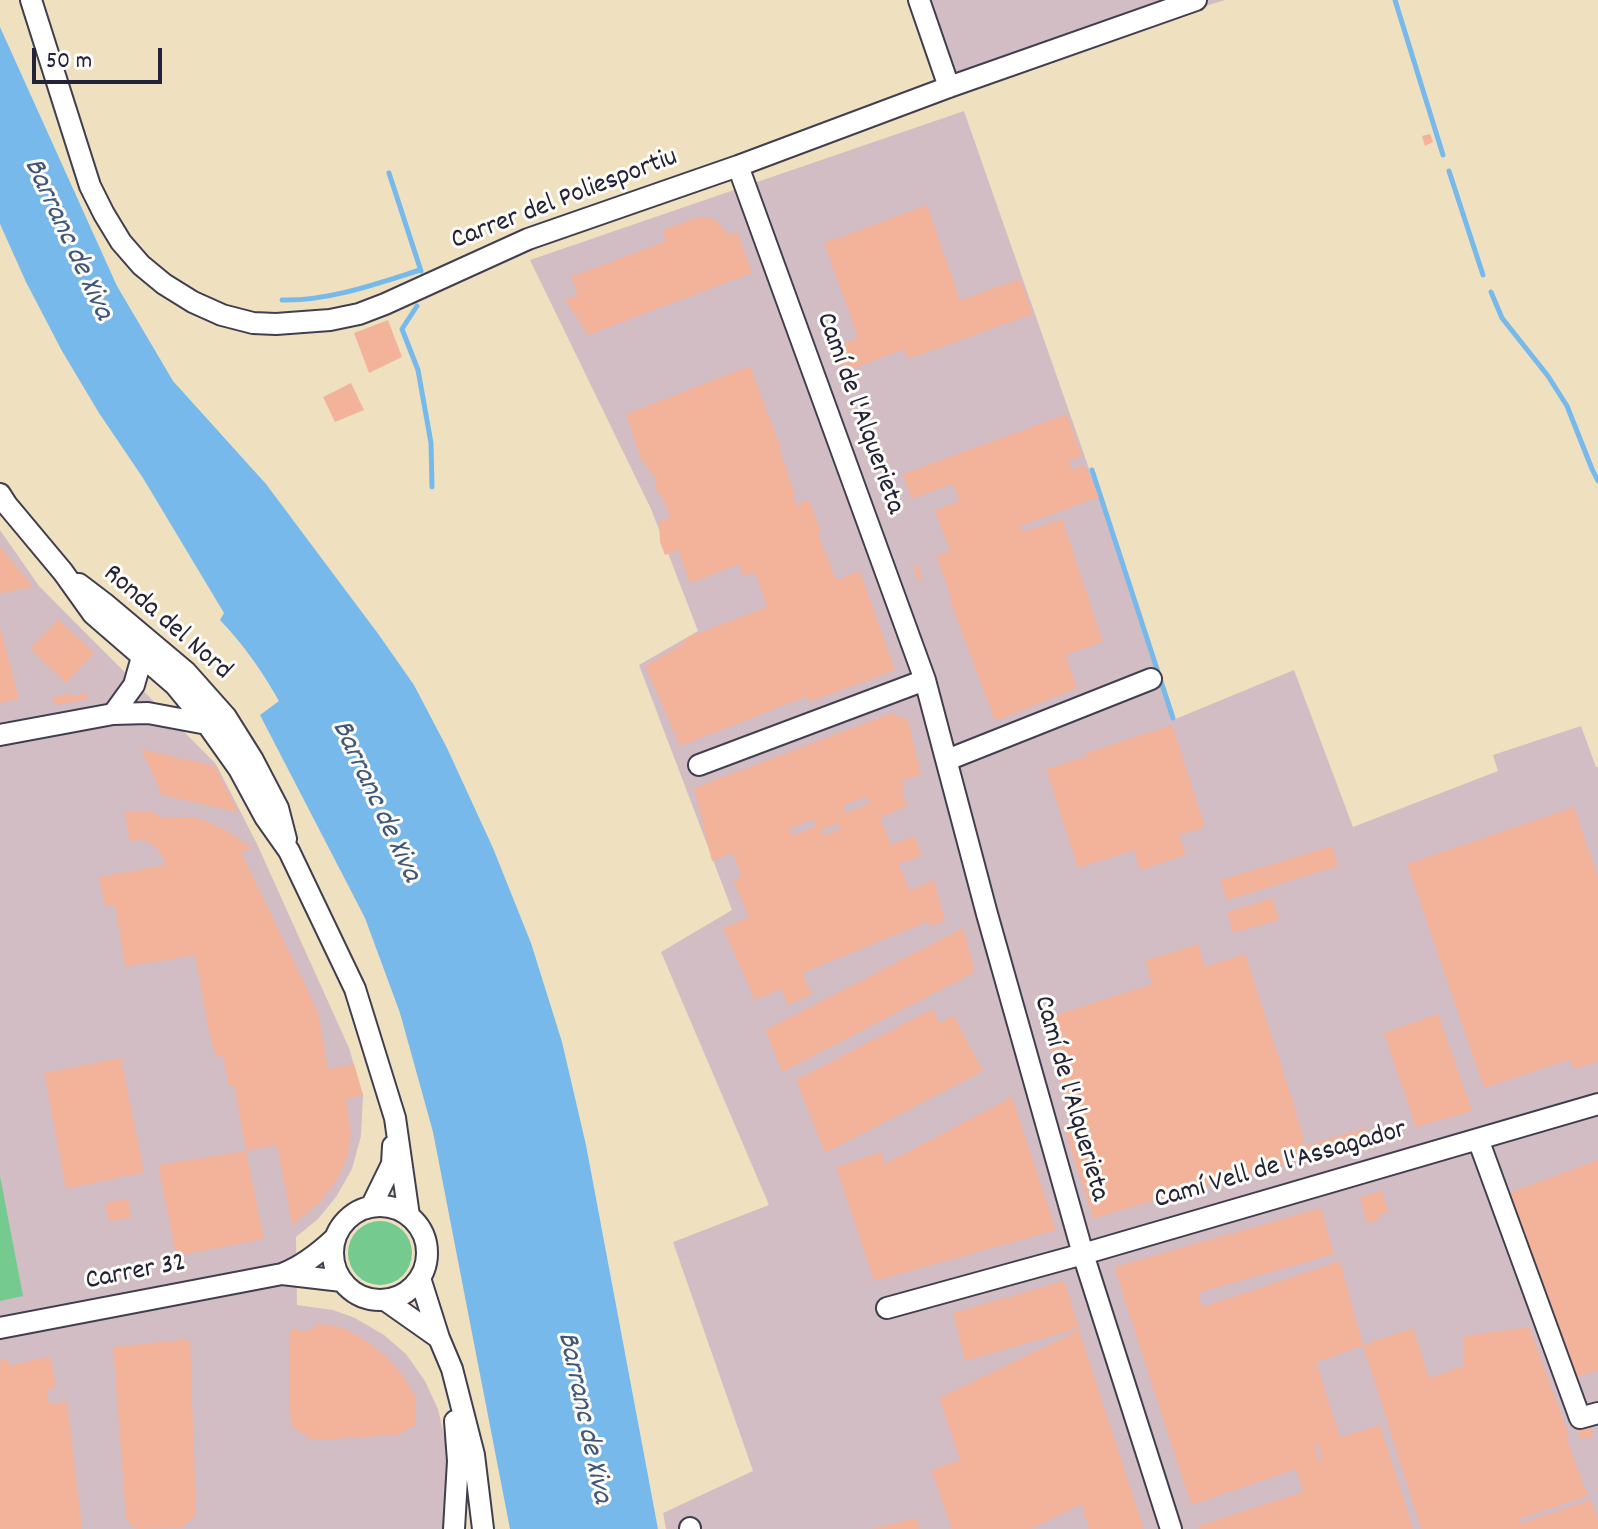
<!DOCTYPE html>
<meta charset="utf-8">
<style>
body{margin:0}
#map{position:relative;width:1598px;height:1529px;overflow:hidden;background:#efe1c0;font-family:Dekko,sans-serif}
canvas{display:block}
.scale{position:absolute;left:32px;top:48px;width:130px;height:36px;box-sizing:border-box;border:4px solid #22223b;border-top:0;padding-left:10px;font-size:24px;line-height:28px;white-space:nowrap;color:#22223b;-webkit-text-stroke:6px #fdfcf7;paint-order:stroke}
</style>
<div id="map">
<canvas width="1598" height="1529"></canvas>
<div class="scale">50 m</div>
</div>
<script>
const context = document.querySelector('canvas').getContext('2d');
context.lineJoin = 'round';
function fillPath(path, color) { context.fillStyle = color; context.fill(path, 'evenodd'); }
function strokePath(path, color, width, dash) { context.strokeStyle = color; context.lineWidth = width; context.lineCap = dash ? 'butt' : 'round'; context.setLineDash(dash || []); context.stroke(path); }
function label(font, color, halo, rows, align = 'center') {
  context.font = font + ' Dekko,sans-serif'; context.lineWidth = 6; context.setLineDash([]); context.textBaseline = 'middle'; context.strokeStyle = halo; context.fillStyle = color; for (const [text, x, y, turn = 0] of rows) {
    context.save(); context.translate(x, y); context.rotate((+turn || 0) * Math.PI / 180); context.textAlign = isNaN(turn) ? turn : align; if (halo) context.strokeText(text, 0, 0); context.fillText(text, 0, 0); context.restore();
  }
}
fillPath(new Path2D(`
 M908 0H1225L939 90Z
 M964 111 1099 497 1173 720 1294 670 1353 827 1498 771 1493 755 1581 726 1596 767H1598V1529H666L663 1513 753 1471 673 1242 769 1205 661 952 732 910 639 665 698 631 651 509 530 260Z
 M0 530 39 586 216 764 257 844 349 1048 363 1095 361 1136 352 1169 336 1197 318 1219 296 1237 297 1305 333 1310 355 1318 384 1335 406 1354 425 1381 438 1409 449 1457 444 1529H0Z`), '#d2bdc5');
fillPath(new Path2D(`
 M0 1176 23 1296 0 1301Z
 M348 1253a32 32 0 1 1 64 0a32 32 0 1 1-64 0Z`), '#74ca8f');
fillPath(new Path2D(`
 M0 27 117 286 173 381 266 484 379 635 414 685 447 748 493 848 531 943 562 1042 586 1145 658 1529H510L433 1132 400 1013 365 918 260 715 279 701C262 671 244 645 220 620L224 613 143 478 99 413 62 351 26 282 0 224Z`), '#78b9ec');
strokePath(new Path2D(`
 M1395 0 1443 155
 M1449 171 1483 275
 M389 173 421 271
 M1491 292 1502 318 1548 376 1567 406 1592 469 1598 481
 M282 300C329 301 376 284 420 270
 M417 306 402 329 418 370 431 443 432 487
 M1092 470 1173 718`), '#78b9ec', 5);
fillPath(new Path2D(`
 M1430 134 1433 142 1425 146 1422 136Z
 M927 205 960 300 1020 279 1033 314 908 359 904 349 843 372 834 347 858 338 824 243Z
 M699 217 710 218 717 222 729 235 737 232 752 273 588 335 565 300 578 295 571 277 666 241 662 230Z
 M388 320 402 357 369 373 354 333Z
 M750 366 781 448H779L788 472 787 473 795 495 793 496 796 505 809 500 821 532 818 534 836 580 860 571 895 670 809 702 807 696 680 746 645 666 679 646 688 637 767 607 755 572 743 576 739 564 690 583 678 550 665 555 660 542 659 521 670 517 661 494 657 495 655 478 641 459 626 414Z
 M351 383 364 410 335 422 323 397Z
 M1067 414 1082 456 1069 461 1072 470 1085 465 1099 497 1020 526 1022 532 1062 519 1103 642 1065 655 1077 688 995 721 949 598 951 597 936 556 950 552 935 510 959 501 953 484 911 499 903 474Z
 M0 546 33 587 0 593Z
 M918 565 923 580 919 581 913 567Z
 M58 619 94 653 66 683 30 649Z
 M0 627 19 699 0 703Z
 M71 693V696L87 693 88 699 55 705 53 697Z
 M892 713 908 720 921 774 902 781 905 789 901 790 907 806 880 818 891 845 914 836 922 855 899 864 910 891 934 880 945 921 931 926 929 921 802 973 812 994 788 1005 781 989 755 1000 723 928 749 917 733 880 742 876 732 853 712 861 694 788ZM867 796 870 803 846 813 843 806ZM813 819 816 826 792 836 789 829ZM838 823 840 829 823 836 821 830Z
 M1172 725 1205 827 1179 835 1186 855 1140 870 1134 850 1078 868 1046 769 1087 756 1086 753Z
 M141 749 215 766 238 812 162 795Z
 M1574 807 1598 878V1061L1574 1069 1570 1059 1484 1088 1407 864Z
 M124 811 153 812 163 818 195 817 222 828 252 848 241 852 318 1012 328 1069 354 1064 363 1095 346 1099 351 1132 348 1155 337 1180 320 1202 292 1225 277 1145 246 1151 234 1085 229 1086 223 1056 216 1057 209 1032 195 955 125 967 115 905 105 906 99 877 166 865 158 849 145 840 130 841Z
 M1332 846 1338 866 1227 900 1220 880Z
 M1273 898 1279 920 1233 933 1227 912Z
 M963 928 975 972 782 1072 765 1030Z
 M1198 944 1205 967 1245 954 1295 1108 1305 1146 1366 1128 1370 1140 1093 1218 1063 1124 1071 1122 1043 1019 1152 984 1145 961Z
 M932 1009 940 1023 953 1015 983 1071 825 1153 796 1080Z
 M1438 1014 1472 1111 1416 1127 1384 1033Z
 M121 1058 144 1172 66 1189 44 1073Z
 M1012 1097 1056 1230 874 1281 836 1167 881 1152 885 1164Z
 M246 1151 264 1239 176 1256 158 1165Z
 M1598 1160V1370L1575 1378 1508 1193Z
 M1382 1191 1388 1212 1378 1215 1379 1220 1367 1223 1360 1197Z
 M128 1199 131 1217 109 1222 105 1203Z
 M1321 1208 1334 1254 1198 1293 1202 1307 1340 1261 1363 1346 1316 1362 1340 1437 1380 1425 1413 1529H1199L1198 1526 1303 1492 1296 1469 1191 1505 1114 1267ZM1318 1444 1323 1460 1319 1461 1314 1445Z
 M1064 1281 1079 1328 965 1361 953 1313Z
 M316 1323 341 1327 365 1340 386 1356 404 1377 415 1397 416 1425 397 1435 313 1440 293 1428 289 1412V1332L296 1328 301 1332 315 1328Z
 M1529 1327 1567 1430 1569 1436 1566 1437 1588 1496 1518 1519 1520 1523 1591 1500 1598 1520V1529H1421L1363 1345 1413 1328 1429 1378 1464 1366 1463 1336Z
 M1079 1330 1144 1529H1089L1081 1504 1031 1529H952L931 1470 960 1460 939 1398Z
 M190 1339 196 1515 182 1528 136 1529 126 1519 113 1347Z
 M50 1356 56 1387 47 1390 49 1404 67 1402 82 1529H0V1361L8 1359 9 1366Z
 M1590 1427 1594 1436 1581 1439 1578 1431Z
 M917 1518 920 1529H873V1528Z`), '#f2b39a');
const minor = new Path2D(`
 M31 0 90 186 104 214 121 242 141 265 164 284 193 302 222 315 253 323 276 324 330 320 359 314 385 304 528 239 738 166 949 87 1196 0
 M919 0 949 87
 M738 166 925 680 987 914 1083 1254 1171 1529
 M0 494 7 505 63 572 93 614 175 685 207 724 239 769 265 817 289 851 355 989 395 1118 409 1216
 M79 584 104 603 186 672 226 717 253 760 278 808 286 839
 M113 714 134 685 142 657
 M0 735 113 714 148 713 207 724
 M947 760 1151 679
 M699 765 925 680
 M1478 1139 1580 1418 1598 1413
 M333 1253a47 47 0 1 1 94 0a47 47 0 1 1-94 0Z
 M371 1207 392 1164 393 1146
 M282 1274 342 1281
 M420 1278 439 1338 452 1369 474 1455 483 1529
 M385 1300 439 1338
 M887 1308 1083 1254 1598 1104
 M0 1328 282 1274C303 1266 319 1253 335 1238
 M690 1528V1529
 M454 1529 458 1461 455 1421`);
strokePath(minor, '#413f4f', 24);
strokePath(minor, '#fff', 20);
label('28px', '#22223b', '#fdfcf7', [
 ["Carrer del Poliesportiu",565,201,-21],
 ["Camí de l'Alquerieta",858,414,70],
 ["Ronda del Nord",166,624,41],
 ["Camí de l'Alquerieta",1069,1099,74],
 ["Camí Vell de l'Assagador",1281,1167,-16],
 ["Carrer 32",136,1274,-11]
]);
label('italic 30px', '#405779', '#fdfcf7', [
 ["Barranc de Xiva",66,240,65],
 ["Barranc de Xiva",374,802,65],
 ["Barranc de Xiva",582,1418,78]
]);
</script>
